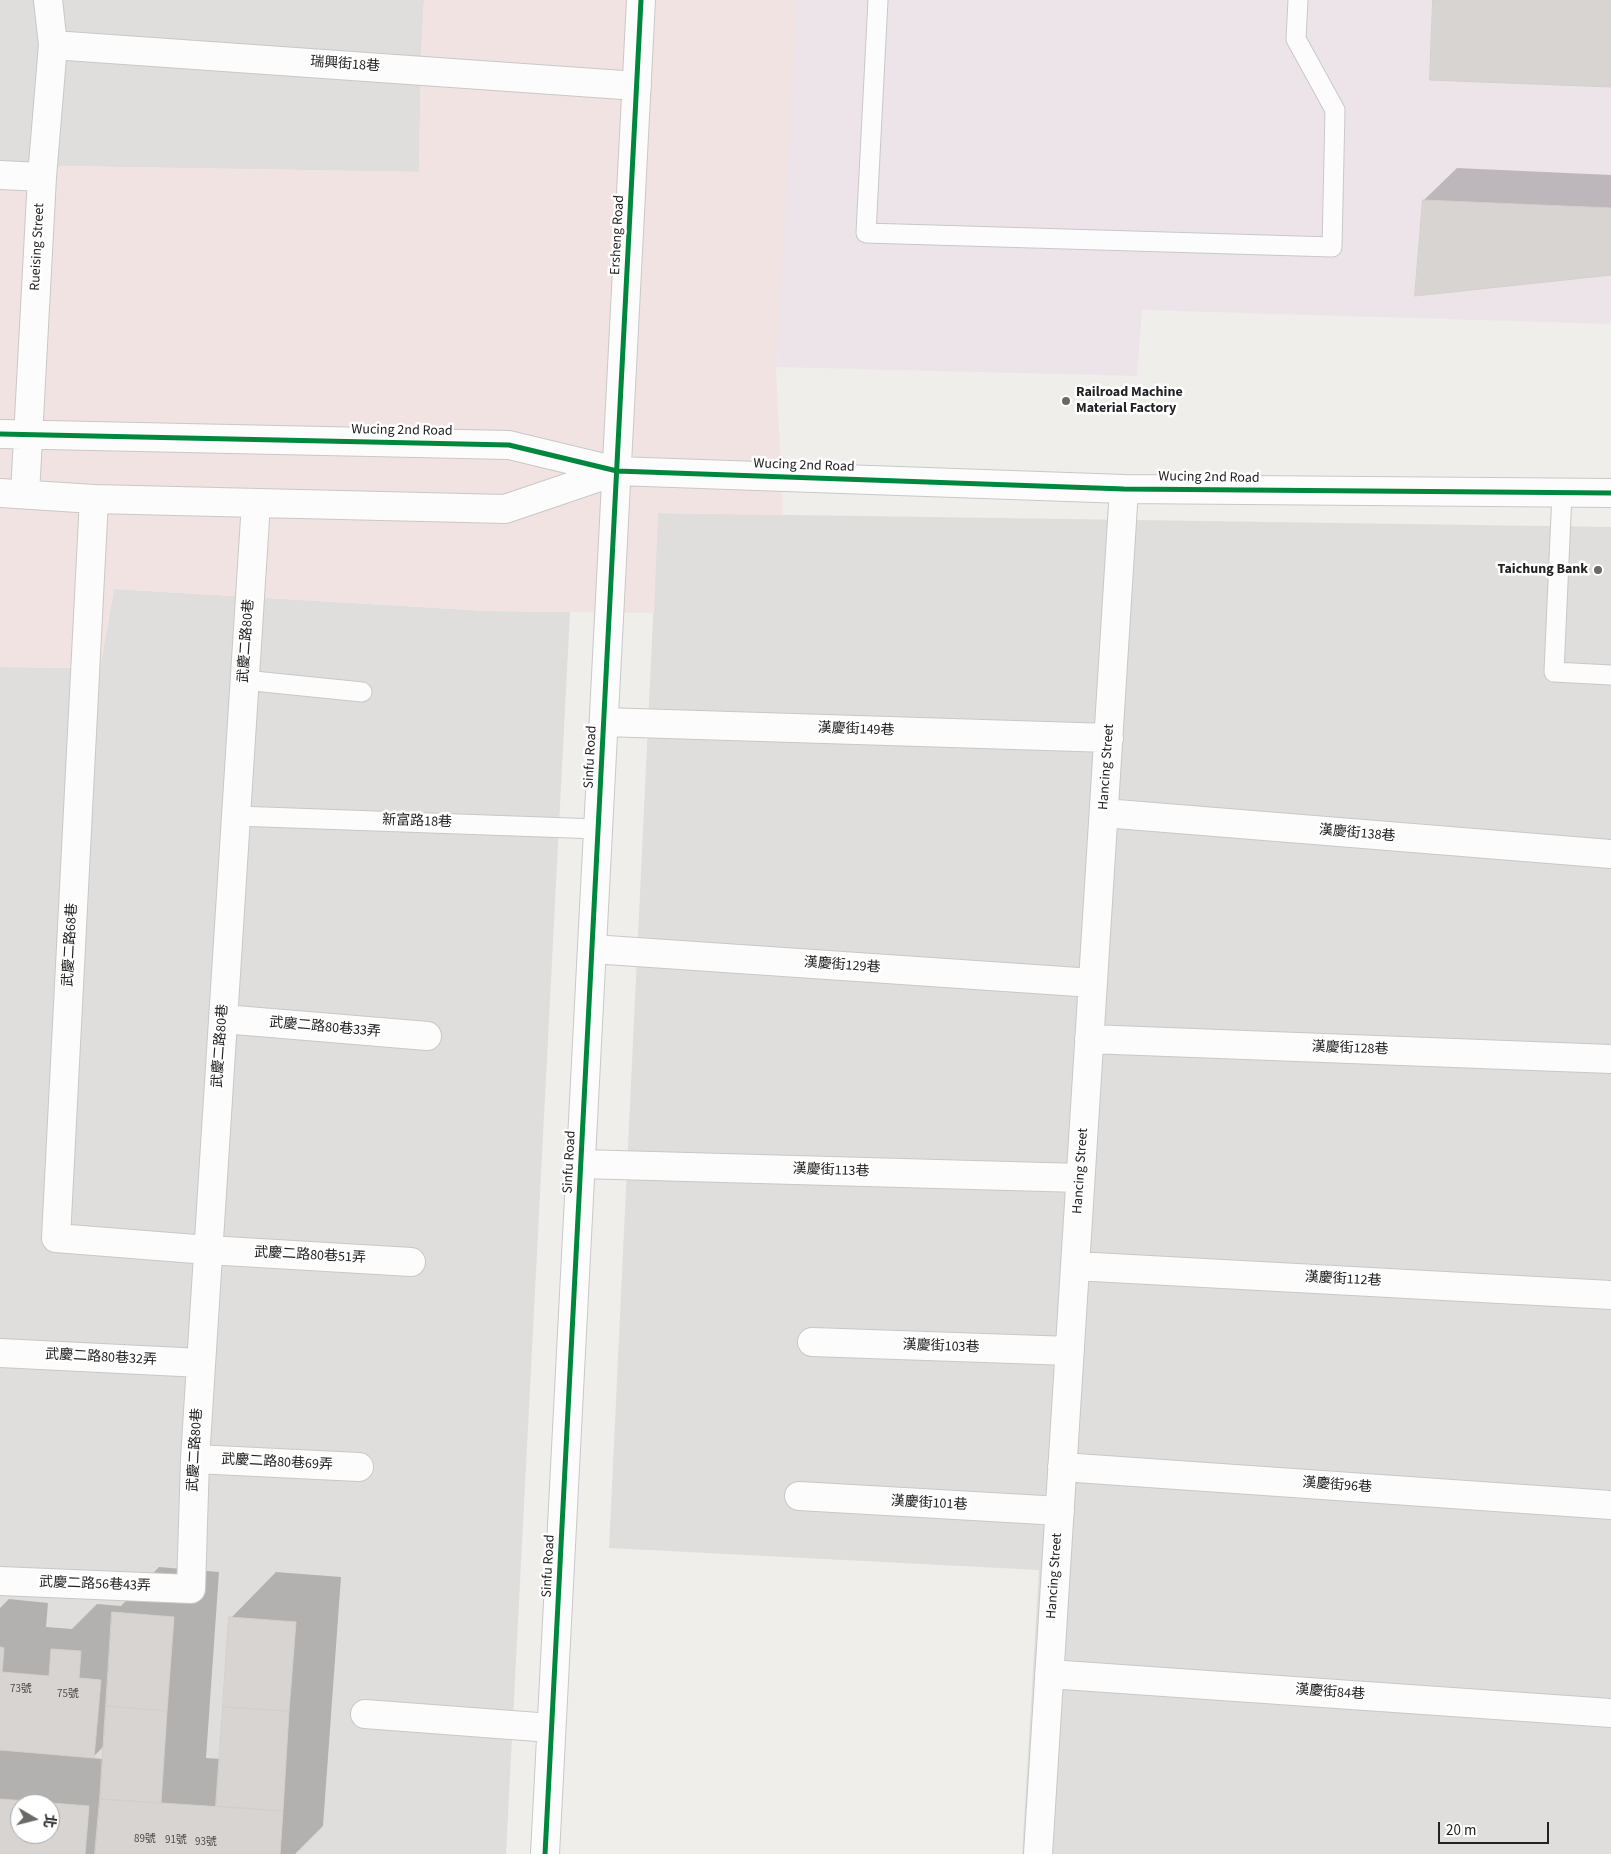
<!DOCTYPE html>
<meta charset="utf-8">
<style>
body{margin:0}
#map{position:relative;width:1611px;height:1854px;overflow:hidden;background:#f0eeeb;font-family:"Source Sans 3","Noto Sans TC",sans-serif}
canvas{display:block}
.north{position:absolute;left:10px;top:1794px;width:50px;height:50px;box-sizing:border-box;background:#fff;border:1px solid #a7a7a7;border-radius:50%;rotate:98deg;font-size:14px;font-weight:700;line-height:20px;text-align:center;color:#222}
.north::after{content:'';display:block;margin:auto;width:18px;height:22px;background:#6a6968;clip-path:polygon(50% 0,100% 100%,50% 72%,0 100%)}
.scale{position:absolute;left:1438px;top:1822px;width:111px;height:22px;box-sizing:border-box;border:2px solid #222;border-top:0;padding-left:6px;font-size:15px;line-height:18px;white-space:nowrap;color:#222;-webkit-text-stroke:4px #fff;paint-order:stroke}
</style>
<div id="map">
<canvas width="1611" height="1854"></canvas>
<div class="north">北</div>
<div class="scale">20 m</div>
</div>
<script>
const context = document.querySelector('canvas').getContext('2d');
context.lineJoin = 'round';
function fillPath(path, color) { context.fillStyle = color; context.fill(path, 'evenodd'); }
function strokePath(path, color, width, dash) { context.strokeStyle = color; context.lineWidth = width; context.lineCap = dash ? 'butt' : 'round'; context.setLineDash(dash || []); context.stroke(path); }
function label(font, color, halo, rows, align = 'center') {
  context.font = font + ' "Source Sans 3","Noto Sans TC",sans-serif'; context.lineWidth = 5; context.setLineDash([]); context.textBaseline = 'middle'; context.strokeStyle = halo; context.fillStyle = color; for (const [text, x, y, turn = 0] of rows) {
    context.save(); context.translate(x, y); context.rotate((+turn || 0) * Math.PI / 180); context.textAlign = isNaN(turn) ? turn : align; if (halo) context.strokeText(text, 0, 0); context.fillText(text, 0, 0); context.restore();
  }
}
fillPath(new Path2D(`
 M0 0H424L421 55 419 172 0 165Z
 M658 513 1611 527V1854H1022L1039 1570 609 1548Z
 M114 589 489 611 570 612 506 1854H0V667L100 668ZM20 1804H50V1834H20Z`), '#dfdedc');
fillPath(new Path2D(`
 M424 0H800L776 367 783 515 658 513 654 613 489 611 114 589 100 668 0 667V165L419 172 421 55Z`), '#f1e3e1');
fillPath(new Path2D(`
 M797 0H1611V324L1142 310 1137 376 776 367Z`), '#ede4e9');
fillPath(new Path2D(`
 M1457 168 1611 175V274L1424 200Z
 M159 1567 219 1572 206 1758 221 1759 231 1618 276 1572 341 1577 323 1826 295 1854H0V1608L9 1599 48 1603 46 1627 72 1629 97 1604 121 1606ZM104 1746 103 1759 92 1758ZM20 1804H50V1834H20Z`), '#0003');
const building = new Path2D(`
 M1433 0H1611V87L1430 80Z
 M1423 200 1611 208V275L1415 296Z
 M112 1612 174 1617 167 1711 106 1706Z
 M229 1617 296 1622 289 1711 223 1707Z
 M0 1647 4 1648 2 1672 49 1676 51 1649 81 1651 79 1678 101 1680 94 1758 0 1750Z
 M106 1706 167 1711 161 1803 100 1799Z
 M223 1707 289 1711 283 1811 216 1806Z
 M0 1799 89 1806 85 1854H0ZM20 1804H50V1834H20Z
 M100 1799 283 1811 280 1854H95Z`);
fillPath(building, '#d7d4d2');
strokePath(building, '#d3d0cc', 1);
const lane = new Path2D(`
 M878 0 866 233 1332 247 1335 110 1296 39 1298 0
 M1562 493 1554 672 1611 675
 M244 680 362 692
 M236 816 598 829`);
const street = new Path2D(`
 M53 45 637 86
 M0 175 42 177
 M0 434 509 445 617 471 1124 489 1611 493
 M0 493 94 499 505 509 617 471
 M25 494 42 177 53 45 48 0
 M94 499 56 1238 208 1250 411 1262
 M604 722 1109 738
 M1104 813 1611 854
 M592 949 1093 983
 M223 1019 427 1036
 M1089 1039 1611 1059
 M581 1164 1080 1178
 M1075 1266 1611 1295
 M812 1342 1070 1351
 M0 1353 201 1363
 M195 1459 359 1467
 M1062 1467 1611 1505
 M799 1496 1060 1511
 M0 1581 191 1589 195 1459 256 503
 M1049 1674 1611 1713
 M365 1714 551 1728
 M545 1854 641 0
 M1038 1854 1124 489`);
strokePath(lane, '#c9c8c7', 21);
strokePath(street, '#c9c8c7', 30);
strokePath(lane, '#fdfcfc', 19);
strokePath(street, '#fdfcfc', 28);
strokePath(new Path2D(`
 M0 434 509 445 617 471 1124 489 1611 493
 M545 1854 641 0`), '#00873e', 5);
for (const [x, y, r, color] of [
 [1066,401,5,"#6a6968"],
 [1598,570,5,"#6a6968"]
]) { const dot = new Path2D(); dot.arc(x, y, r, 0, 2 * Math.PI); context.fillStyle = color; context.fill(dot); strokePath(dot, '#fff', 2); }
label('11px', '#4f4e4e', null, [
 ["73號",21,1690],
 ["75號",68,1695],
 ["89號",145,1840],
 ["91號",176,1841],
 ["93號",206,1843]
]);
label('14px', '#222', '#fff', [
 ["瑞興街18巷",345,65,4],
 ["Ersheng Road",618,235,-87],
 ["Rueising Street",38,247,-87],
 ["Wucing 2nd Road",402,431,1],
 ["Wucing 2nd Road",804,466,2],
 ["Wucing 2nd Road",1209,478,1],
 ["武慶二路80巷",247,641,-86],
 ["漢慶街149巷",856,730,2],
 ["Sinfu Road",591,757,-87],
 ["Hancing Street",1107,767,-86],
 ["新富路18巷",417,822,2],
 ["漢慶街138巷",1357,834,5],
 ["武慶二路68巷",71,945,-87],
 ["漢慶街129巷",842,966,4],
 ["武慶二路80巷33弄",325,1028,5],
 ["武慶二路80巷",221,1046,-86],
 ["漢慶街128巷",1350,1049,2],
 ["Sinfu Road",570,1162,-87],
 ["漢慶街113巷",831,1171,2],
 ["Hancing Street",1081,1171,-86],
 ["武慶二路80巷51弄",310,1256,3],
 ["漢慶街112巷",1343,1280,3],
 ["漢慶街103巷",941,1347,2],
 ["武慶二路80巷32弄",101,1358,3],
 ["武慶二路80巷",196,1450,-87],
 ["武慶二路80巷69弄",277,1463,3],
 ["漢慶街96巷",1337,1486,4],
 ["漢慶街101巷",929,1504,3],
 ["Sinfu Road",549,1566,-87],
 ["Hancing Street",1055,1576,-86],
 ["武慶二路56巷43弄",95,1585,2],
 ["漢慶街84巷",1330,1693,4]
]);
label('bold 14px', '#222', '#fff', [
 ["Railroad Machine",1076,393],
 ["Material Factory",1076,409],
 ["Taichung Bank",1588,570,"right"]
], 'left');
</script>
